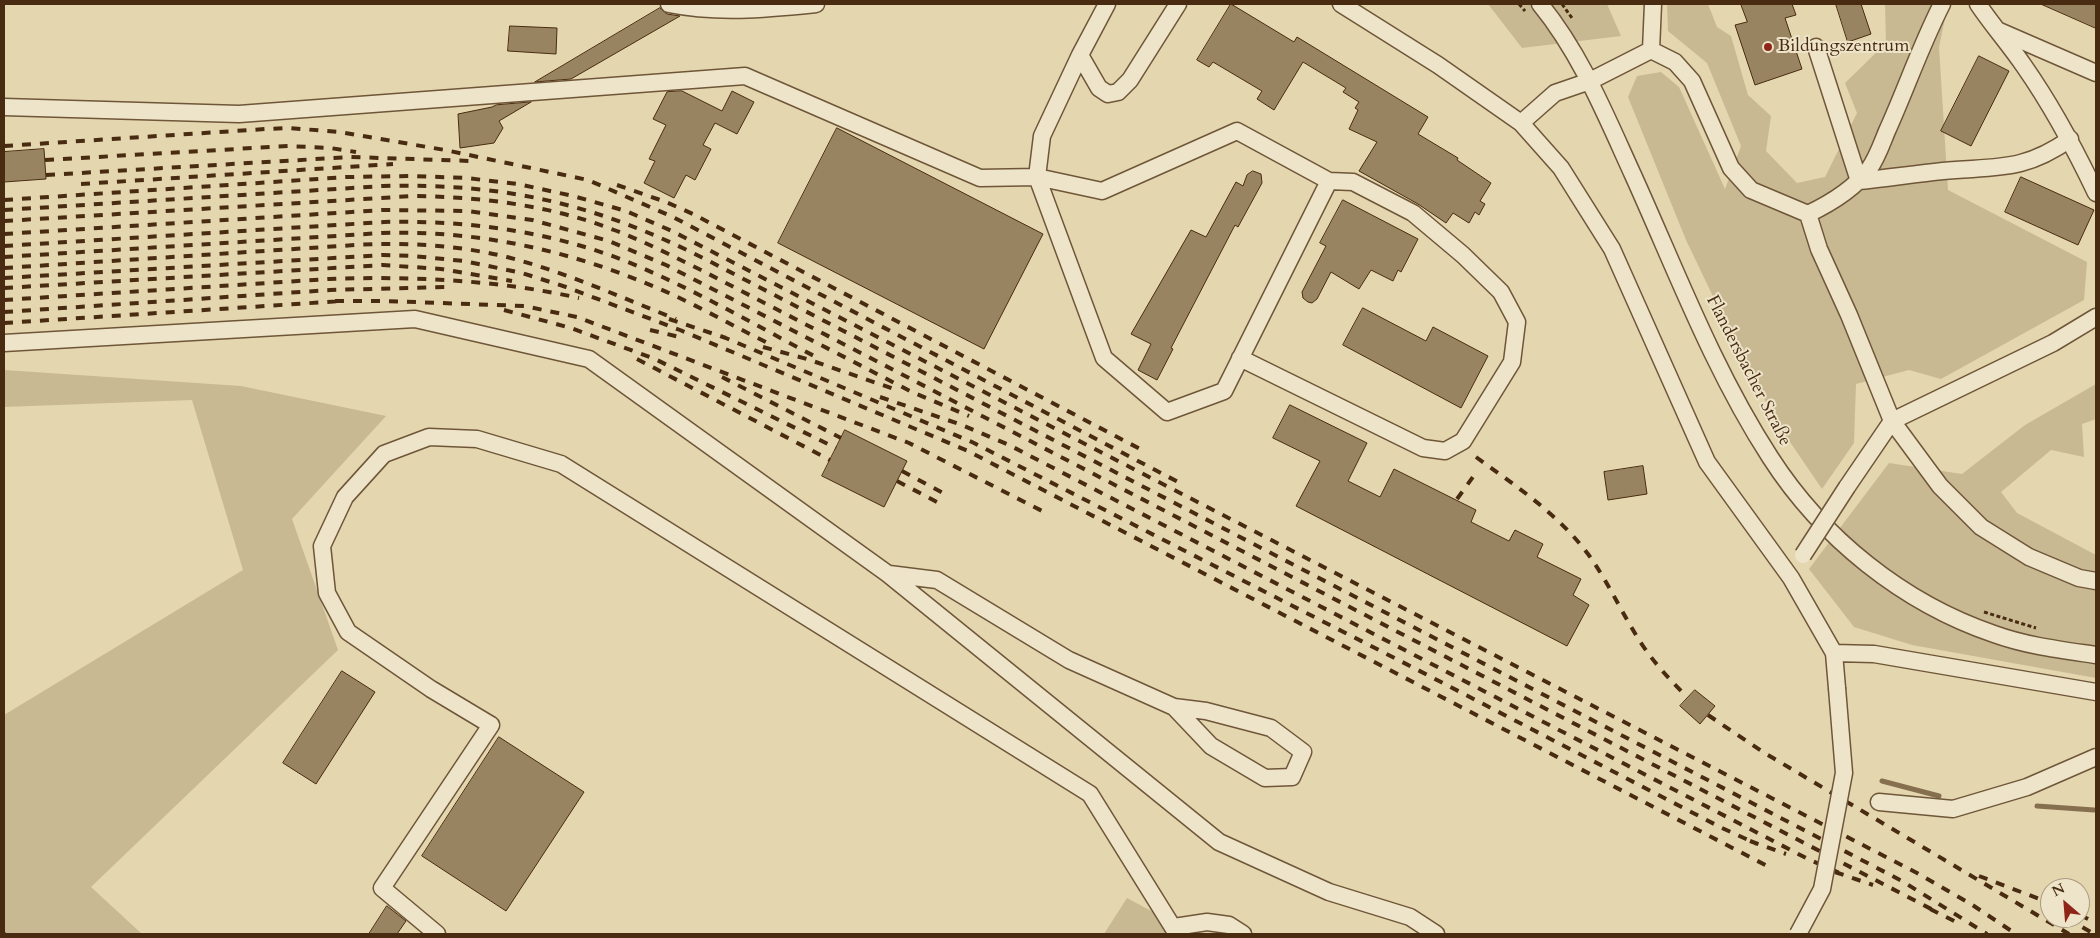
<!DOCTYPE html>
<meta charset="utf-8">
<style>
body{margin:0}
#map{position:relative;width:2100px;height:938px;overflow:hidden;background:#e4d6ae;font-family:Cardo,serif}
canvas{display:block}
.frame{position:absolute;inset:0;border:5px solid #482b10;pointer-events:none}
.north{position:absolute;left:2040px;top:878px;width:50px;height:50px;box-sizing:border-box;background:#ede4ca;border:1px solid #ab9a80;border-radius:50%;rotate:333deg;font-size:14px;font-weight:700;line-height:20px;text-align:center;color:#482b10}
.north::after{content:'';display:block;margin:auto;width:18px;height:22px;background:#8f2418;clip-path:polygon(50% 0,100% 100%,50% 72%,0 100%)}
</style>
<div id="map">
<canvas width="2100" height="938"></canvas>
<div class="frame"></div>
<div class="north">N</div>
</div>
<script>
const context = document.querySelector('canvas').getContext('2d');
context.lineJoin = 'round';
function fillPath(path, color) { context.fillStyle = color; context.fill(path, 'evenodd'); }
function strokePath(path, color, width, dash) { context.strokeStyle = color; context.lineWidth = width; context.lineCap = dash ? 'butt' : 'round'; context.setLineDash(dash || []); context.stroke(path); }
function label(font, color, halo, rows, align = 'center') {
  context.font = font + ' Cardo,serif'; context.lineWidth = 4; context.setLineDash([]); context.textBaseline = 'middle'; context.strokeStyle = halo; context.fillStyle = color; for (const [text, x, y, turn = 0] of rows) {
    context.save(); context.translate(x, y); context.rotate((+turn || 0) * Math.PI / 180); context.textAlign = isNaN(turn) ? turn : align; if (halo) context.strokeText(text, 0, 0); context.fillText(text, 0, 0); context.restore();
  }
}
fillPath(new Path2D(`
 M1488 4H1607L1621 36 1522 48Z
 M1667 4H1708L1717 27 1731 36 1748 95 1771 116 1766 151 1797 183 1825 177 1857 113 1845 83 1886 43 1885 4H1948L1939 47 1948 190 2087 262 2084 300 1941 379 1909 370 1856 384 1854 443 1822 489 1775 420 1731 334 1686 240 1628 97 1637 76 1661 72 1679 87 1725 189 1741 146 1707 63 1668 31Z
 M4 370 241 386 386 416 292 519 338 650 91 887 142 934H4V715L243 570 192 400 4 407Z
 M2096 384V419L2082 424 2084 457 2051 450 2001 492 2017 513 2096 555V678L1912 645 1854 627 1809 569 1889 463 1962 474 2025 425Z
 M1127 898 1194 934H1104Z`), '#c9b993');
strokePath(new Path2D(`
 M1882 781 1939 796
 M2037 806 2094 810`), '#866f4e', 5);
const building = new Path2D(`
 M1231 4 1294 42 1297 37 1428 117 1418 134 1458 158 1457 160 1491 183 1480 201 1485 204 1479 215 1475 212 1469 223 1453 213 1446 223 1418 204 1359 171 1377 142 1349 129 1358 110 1355 108 1359 102 1343 92 1346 88 1303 62 1274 110 1257 99 1262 91 1213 62 1209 67 1197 60Z
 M1741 4H1792L1796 15 1785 18 1802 69 1755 85 1735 25 1747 22Z
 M1836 4H1861L1871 34 1848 42Z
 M2041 4H2096V28Z
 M660 8 667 14 680 16 571 79 535 82Z
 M510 26 557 28 556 54 508 51Z
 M1979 56 2009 71 1971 146 1941 131Z
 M682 91 722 111 732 91 754 102 737 134 715 123 703 145 711 149 695 180 686 175 674 198 644 183 655 161 649 159 666 125 653 119 667 92Z
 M531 102 499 121 503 128 494 143 460 148 458 114 492 107 496 105Z
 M837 128 1043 234 984 349 778 243Z
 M44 149 46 179 4 182V152Z
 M1253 171 1261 174 1262 183 1238 227 1235 225 1171 348 1173 349 1157 380 1138 370 1151 344 1131 334 1191 230 1206 237 1236 182 1243 186 1247 175Z
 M2021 177 2094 210 2078 245 2005 212Z
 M1343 200 1418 239 1401 272 1398 270 1393 281 1371 270 1359 289 1331 272 1317 299 1312 303 1308 302 1303 298 1302 292 1326 246 1320 243Z
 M1363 308 1426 341 1433 327 1488 356 1461 408 1343 345Z
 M1290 405 1367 443 1348 481 1380 497 1394 469 1476 510 1471 522 1509 541 1515 530 1543 544 1537 557 1581 579 1573 595 1589 605 1567 646 1296 506 1320 461 1273 438Z
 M845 430 907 461 884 507 822 476Z
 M1643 466 1647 494 1608 500 1604 472Z
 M342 671 375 692 316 784 283 763Z
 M1695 690 1715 706 1700 724 1680 706Z
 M499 737 584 792 506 911 422 856Z
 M387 906 406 921 397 934H369Z`);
fillPath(building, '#998462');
strokePath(building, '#482b10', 1);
const minor = new Path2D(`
 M669 4C718 14 766 9 816 4
 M1341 4 1438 65 1521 123 1561 168 1612 249 1707 462 1791 578 1834 653 1837 688
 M1540 4C1581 54 1606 116 1633 175 1676 270 1713 369 1770 457 1822 538 1903 603 1994 634 2027 646 2062 650 2096 655
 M1978 4C1992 25 2009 44 2024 66 2052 106 2075 149 2096 193
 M1997 30 2096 73
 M1816 47 1859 181
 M1651 50 1653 4
 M1080 55 1099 88 1108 94 1118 92 1130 80 1178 4
 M4 107 239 114 745 76 980 178 1037 177 1102 191 1237 131 1329 181 1224 391 1167 412 1104 358 1037 177 1042 136 1080 55 1107 4
 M1521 123 1555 93 1590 81 1651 50 1675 62 1692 81 1731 168 1751 190 1808 214
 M1859 181C1887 178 1915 174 1943 171 1997 166 2023 172 2070 139
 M1808 214 1819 249 1849 315 1892 421 1940 486 1981 527 2029 557 2079 578 2096 581
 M1808 214C1831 203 1854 189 1869 169 1877 158 1882 143 1887 131 1906 89 1921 45 1942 4
 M4 343 415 319 589 359 888 574 1219 842 1329 892 1410 917 1436 934
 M1240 358 1423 448 1445 451 1463 441 1512 362 1517 322 1501 292 1463 255 1413 213 1353 182 1329 181
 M1847 487 1892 421 2053 343 2096 317
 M889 574 937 580 1069 660 1174 707 1206 711 1271 728 1303 752 1292 777 1265 778 1211 746 1174 707
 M1834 653 1874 654 2096 692
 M1879 802 1953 809 2027 787 2096 757
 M1174 927 1207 922 1229 925 1243 934
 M437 934 382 888 491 725 431 689 348 632 327 593 322 546 345 497 384 454 429 437 477 439 561 464 1090 794 1177 934`);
strokePath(minor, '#6f5638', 19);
strokePath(new Path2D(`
 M1519 4 1525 11
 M1562 4 1572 18
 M1984 612 2036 628
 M4 933 5 934`), '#482b10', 3, [4, 2.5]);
strokePath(minor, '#ede4ca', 16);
strokePath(new Path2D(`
 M4 146 266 129 289 128 339 132 445 150 588 180 673 217 1180 483
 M45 160 288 146 330 148 356 152
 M46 175 351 157 472 161
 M81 184 393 164
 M617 185 666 202 693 214 1142 450
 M4 200 347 177 412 176 466 178 518 184 573 196 626 211 672 231 1917 873 1971 904 2016 934
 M4 210 383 186C506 183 597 204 707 260L1902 881 1987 934
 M4 221 413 196C481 197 550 205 614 230 644 241 672 256 701 270L1937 912
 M4 234 383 210 468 211 532 220 609 241 666 265 912 392 969 416
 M4 246 384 222C467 220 550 231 628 262 694 289 755 325 818 358
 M4 257 382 233C477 230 568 250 655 287 696 304 734 327 774 346
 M4 268 355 245C407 242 457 245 507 257 565 272 620 297 676 319
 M4 278 383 255 413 256 464 261 522 273 566 287 680 330 968 451 1773 869
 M4 288 383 265 441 269 512 281
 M4 300 329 279C411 276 499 280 579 298
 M335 301H385L524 306 577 317 909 443 1046 513
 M504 310 571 328 655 359 836 448
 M4 312 330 290 446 287
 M669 319 726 338
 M4 323 342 301
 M650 330 684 338
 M721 336 972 442 1414 668 1720 827 1757 844
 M763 347 807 359 894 389
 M637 359 830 460
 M722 377 841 438
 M880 397 962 425 1009 445 1808 859 1842 874
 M1476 457C1516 486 1558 514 1588 554 1609 583 1623 616 1643 646 1656 665 1671 681 1687 697
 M902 471 943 493
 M897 481 937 502
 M1457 499 1478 470
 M1708 715 1763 752 2069 934
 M1750 841 1786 854
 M1835 872 1873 885
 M1979 876 2050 903
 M1930 909 1962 925
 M2080 915 2096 923
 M2067 918 2094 934`), '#482b10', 4, [9, 9]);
const minorBridge = new Path2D(`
 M1803 555 1847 487
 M1798 934 1822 889 1844 773 1837 688`);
strokePath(minorBridge, '#6f5638', 19, []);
strokePath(minorBridge, '#ede4ca', 16);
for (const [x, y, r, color] of [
 [1768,47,5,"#8f2418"]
]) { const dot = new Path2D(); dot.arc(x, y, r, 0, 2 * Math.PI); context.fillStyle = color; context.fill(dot); strokePath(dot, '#ede4ca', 2); }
label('18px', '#482b10', '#ede4ca', [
 ["Bildungszentrum",1778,47]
], 'left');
label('18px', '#482b10', '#ede4ca', [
 ["Flandersbacher Straße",1748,371,63]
]);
</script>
